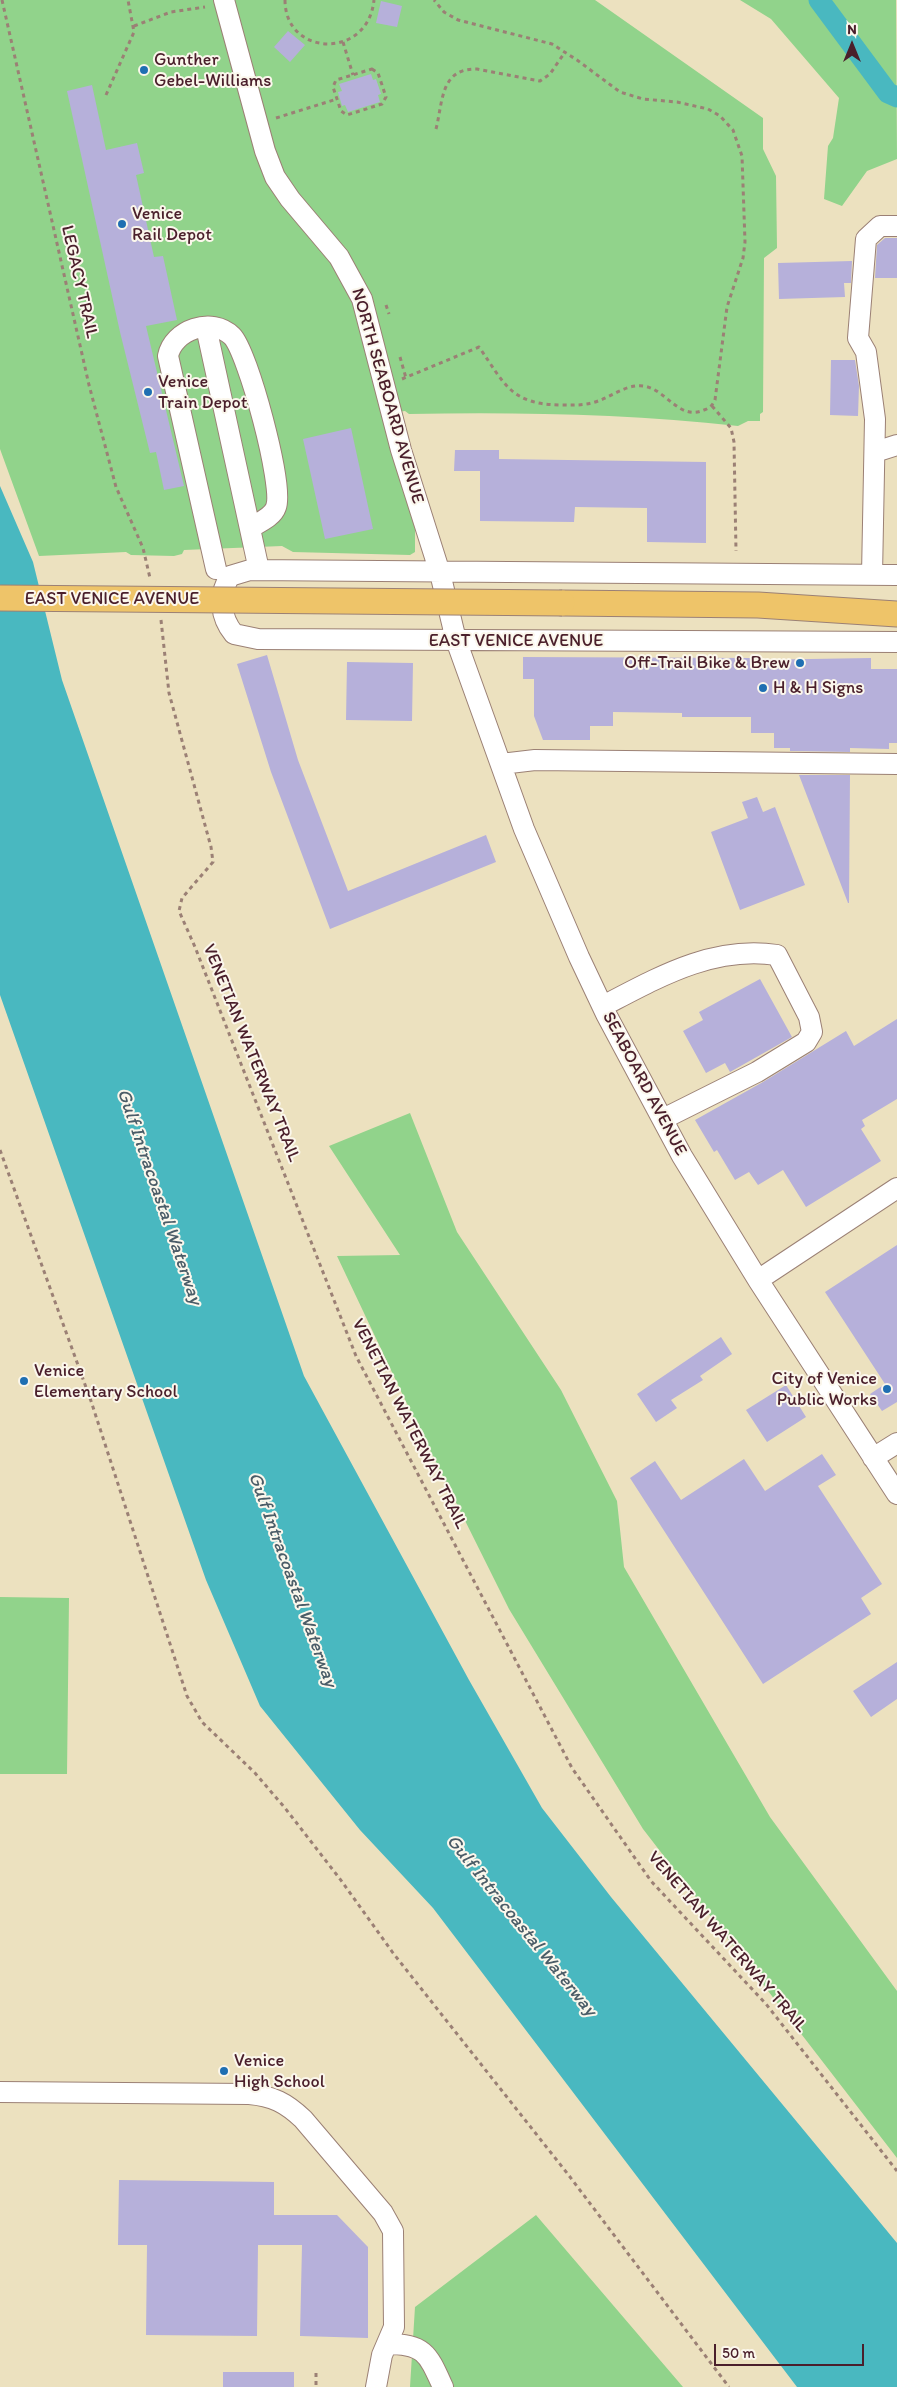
<!DOCTYPE html>
<style>
body{margin:0}
#map{position:relative;width:897px;height:2387px;overflow:hidden;background:#ece1bf;font-family:Itim,sans-serif}
canvas{display:block}
.north{position:absolute;left:827px;top:20px;width:50px;height:50px;-webkit-text-stroke:4px #fbf7ec;paint-order:stroke;rotate:0deg;font-size:14px;font-weight:700;line-height:20px;text-align:center;color:#4a1f2b}
.north::after{content:'';display:block;margin:auto;width:18px;height:22px;background:#4a1f2b;clip-path:polygon(50% 0,100% 100%,50% 72%,0 100%)}
.scale{position:absolute;left:714px;top:2344px;width:150px;height:22px;box-sizing:border-box;border:2px solid #4a1f2b;border-top:0;padding-left:6px;font-size:15px;line-height:18px;white-space:nowrap;color:#4a1f2b;-webkit-text-stroke:4px #fbf7ec;paint-order:stroke}
</style>
<div id="map">
<canvas width="897" height="2387"></canvas>
<div class="north">N</div>
<div class="scale">50 m</div>
</div>
<script>
const context = document.querySelector('canvas').getContext('2d');
context.lineJoin = 'round';
function fillPath(path, color) { context.fillStyle = color; context.fill(path, 'evenodd'); }
function strokePath(path, color, width, dash) { context.strokeStyle = color; context.lineWidth = width; context.lineCap = dash ? 'butt' : 'round'; context.setLineDash(dash || []); context.stroke(path); }
function label(font, color, halo, rows, align = 'center') {
  context.font = font + ' Itim,sans-serif'; context.lineWidth = 4; context.setLineDash([]); context.textBaseline = 'middle'; context.strokeStyle = halo; context.fillStyle = color; for (const [text, x, y, turn = 0] of rows) {
    context.save(); context.translate(x, y); context.rotate((+turn || 0) * Math.PI / 180); context.textAlign = isNaN(turn) ? turn : align; if (halo) context.strokeText(text, 0, 0); context.fillText(text, 0, 0); context.restore();
  }
}
fillPath(new Path2D(`
 M0 0H595L763 118V149L776 176 777 248 764 258 763 412 760 414V421H748L738 426C629 414 519 412 409 414L405 411 382 414 415 529V552L410 555 293 552 282 546 184 550 182 554 174 556 131 555 126 552 39 556 0 449Z
 M740 0H896L897 159 867 171 842 206 824 199 828 146 833 138 839 98 771 19Z
 M410 1113 457 1232 561 1390 617 1501 624 1567 770 1817 897 1991V2158L643 1829 509 1609 408 1406 337 1256 400 1255 329 1146Z
 M0 1597 69 1598 67 1774H0Z
 M536 2215 683 2387H410L415 2307Z`), '#91d38b');
fillPath(new Path2D(`
 M0 486 33 562 62 680 304 1376 469 1680 542 1808 611 1897 897 2243V2387H797L433 1908 360 1830 260 1706 206 1580 0 995Z`), '#49b8c0');
strokePath(new Path2D(`
 M819 0 888 93 897 97`), '#49b8c0', 21);
fillPath(new Path2D(`
 M381 1 402 6 397 27 376 23Z
 M288 31 305 45 290 62 274 47Z
 M371 74 373 80 376 79 381 94 378 95 380 102 348 112 345 105 342 106 338 92 342 91 339 84Z
 M92 85 106 150 137 143 144 173 136 175 154 257 163 256 177 320 146 326 184 486 164 490 156 452 150 453 120 332 67 91Z
 M885 238H897V278H875L877 245Z
 M852 261 851 283H844L845 297 779 299 778 263Z
 M831 360H855L859 386 858 416 830 415Z
 M351 428 373 529 325 539 303 439Z
 M455 450H499V459L706 462V543L647 542V508L575 507 574 522 480 521V471H454Z
 M267 655 298 760 348 891 486 835 496 862 330 929 271 772 237 664Z
 M523 657 750 658V660L871 658V669H897V743H889V749L850 748V752L790 751V748H774V733H751V717H682V713L613 712V726H590V740H543L534 716V679H523Z
 M347 662 413 663 412 721 346 720Z
 M799 775H850L849 903H848Z
 M757 797 763 812 775 807 805 885 740 910 711 832 748 818 742 802Z
 M760 979 792 1037 730 1072 725 1063 706 1073 683 1031 703 1020 699 1012Z
 M897 1019V1099L862 1120 865 1126 861 1129 881 1161 806 1207 783 1170 758 1185 749 1172 735 1180 717 1150 714 1152 695 1120 763 1082 846 1031 854 1046Z
 M897 1245V1402L882 1411 870 1394 885 1384 825 1292Z
 M721 1337 732 1354 700 1376 703 1380 671 1400 677 1408 656 1422 637 1394Z
 M786 1385 806 1417 767 1442 746 1410Z
 M822 1454 836 1475 818 1486 882 1584 861 1598 871 1614 763 1684 630 1478 655 1461 681 1500 744 1459 765 1491Z
 M897 1662V1699L871 1717 853 1691Z
 M119 2180 274 2182V2215H337L368 2247V2338L300 2336 302 2245H258L257 2336 146 2335 147 2245H118Z
 M223 2372H294V2387H223Z`), '#b6b0da');
const minor = new Path2D(`
 M224 0 265 151 275 177 290 199 339 257 362 299 401 450 440 573 456 640 524 829 579 957 606 1014 682 1156 758 1280 897 1494
 M206 327 259 570
 M875 452 897 445
 M216 569 168 356C173 330 212 316 232 336 248 352 284 486 276 507 273 517 258 523 250 528
 M872 575 875 419 866 352 858 338 866 239 880 226H897
 M897 575 250 570 230 576C218 595 220 617 234 634L258 639 897 642
 M501 764 535 760 897 764
 M603 1006C657 978 713 945 777 955L809 1017 812 1032 806 1042 757 1072 663 1119
 M758 1280 897 1188
 M873 1458 897 1443
 M0 2092 249 2094C273 2096 286 2103 303 2119L383 2213 393 2231 394 2327 382 2355 376 2387
 M387 2344C425 2344 428 2354 443 2387`);
const major = new Path2D(`
 M562 603 758 605 897 614`);
strokePath(minor, '#9b8075', 22);
strokePath(major, '#9b8075', 27);
strokePath(new Path2D(`
 M2 0 89 385 116 487 143 548 150 578
 M285 0C285 57 368 60 374 0
 M134 26 171 12 205 7
 M343 42 353 75
 M372 69 378 73 386 97 382 104 347 115 341 111 333 87 336 80Z
 M106 95 134 32 128 0
 M276 118 337 99
 M436 129C443 102 440 68 477 69L540 81 550 74 565 52
 M386 305 389 314
 M400 357 406 378
 M402 379 479 347C505 384 510 404 560 405 573 405 585 406 598 401 613 396 626 384 644 386 667 390 679 421 704 410 710 408 712 406 715 400L727 307 743 258 745 242 742 156 733 130 720 116 708 109 677 102 643 99 620 92 577 60 552 44 458 20 444 12 434 0
 M712 406 731 428 734 442 736 551
 M161 620 169 693 211 847 213 862 182 898 179 911 195 947 356 1356 572 1768 651 1881 766 2004 897 2171
 M0 1150 91 1401 187 1696 202 1722 255 1773 285 1808 340 1879 393 1953 567 2173 729 2387
 M316 2373V2387`), '#9b8075', 3, [4, 4]);
strokePath(minor, '#fff', 20);
strokePath(major, '#eec469', 25);
const majorBridge = new Path2D(`
 M0 598 562 603`);
strokePath(majorBridge, '#9b8075', 27, []);
strokePath(majorBridge, '#eec469', 25);
for (const [x, y, r, color] of [
 [144,70,5,"#1f6fb2"],
 [122,224,5,"#1f6fb2"],
 [148,392,5,"#1f6fb2"],
 [800,663,5,"#1f6fb2"],
 [763,688,5,"#1f6fb2"],
 [24,1381,5,"#1f6fb2"],
 [887,1389,5,"#1f6fb2"],
 [224,2071,5,"#1f6fb2"]
]) { const dot = new Path2D(); dot.arc(x, y, r, 0, 2 * Math.PI); context.fillStyle = color; context.fill(dot); strokePath(dot, '#fbf7ec', 2); }
label('18px', '#4a1f2b', '#fbf7ec', [
 ["Gunther",154,60],
 ["Gebel-Williams",154,81],
 ["Venice",132,214],
 ["Rail Depot",132,235],
 ["Venice",158,382],
 ["Train Depot",158,403],
 ["Off-Trail Bike & Brew",790,663,"right"],
 ["H & H Signs",773,688],
 ["Venice",34,1371],
 ["Elementary School",34,1392],
 ["City of Venice",877,1379,"right"],
 ["Public Works",877,1400,"right"],
 ["Venice",234,2061],
 ["High School",234,2082]
], 'left');
label('18px', '#4a1f2b', '#fbf7ec', [
 ["LEGACY TRAIL",79,282,77],
 ["NORTH SEABOARD AVENUE",387,396,74],
 ["EAST VENICE AVENUE",112,599],
 ["EAST VENICE AVENUE",516,641],
 ["VENETIAN WATERWAY TRAIL",251,1053,68],
 ["SEABOARD AVENUE",644,1084,62],
 ["VENETIAN WATERWAY TRAIL",409,1424,63],
 ["VENETIAN WATERWAY TRAIL",727,1942,49]
]);
label('italic 19px', '#4a5c67', '#fbf7ec', [
 ["Gulf Intracoastal Waterway",159,1197,71],
 ["Gulf Intracoastal Waterway",292,1580,70],
 ["Gulf Intracoastal Waterway",521,1926,51]
]);
</script>
